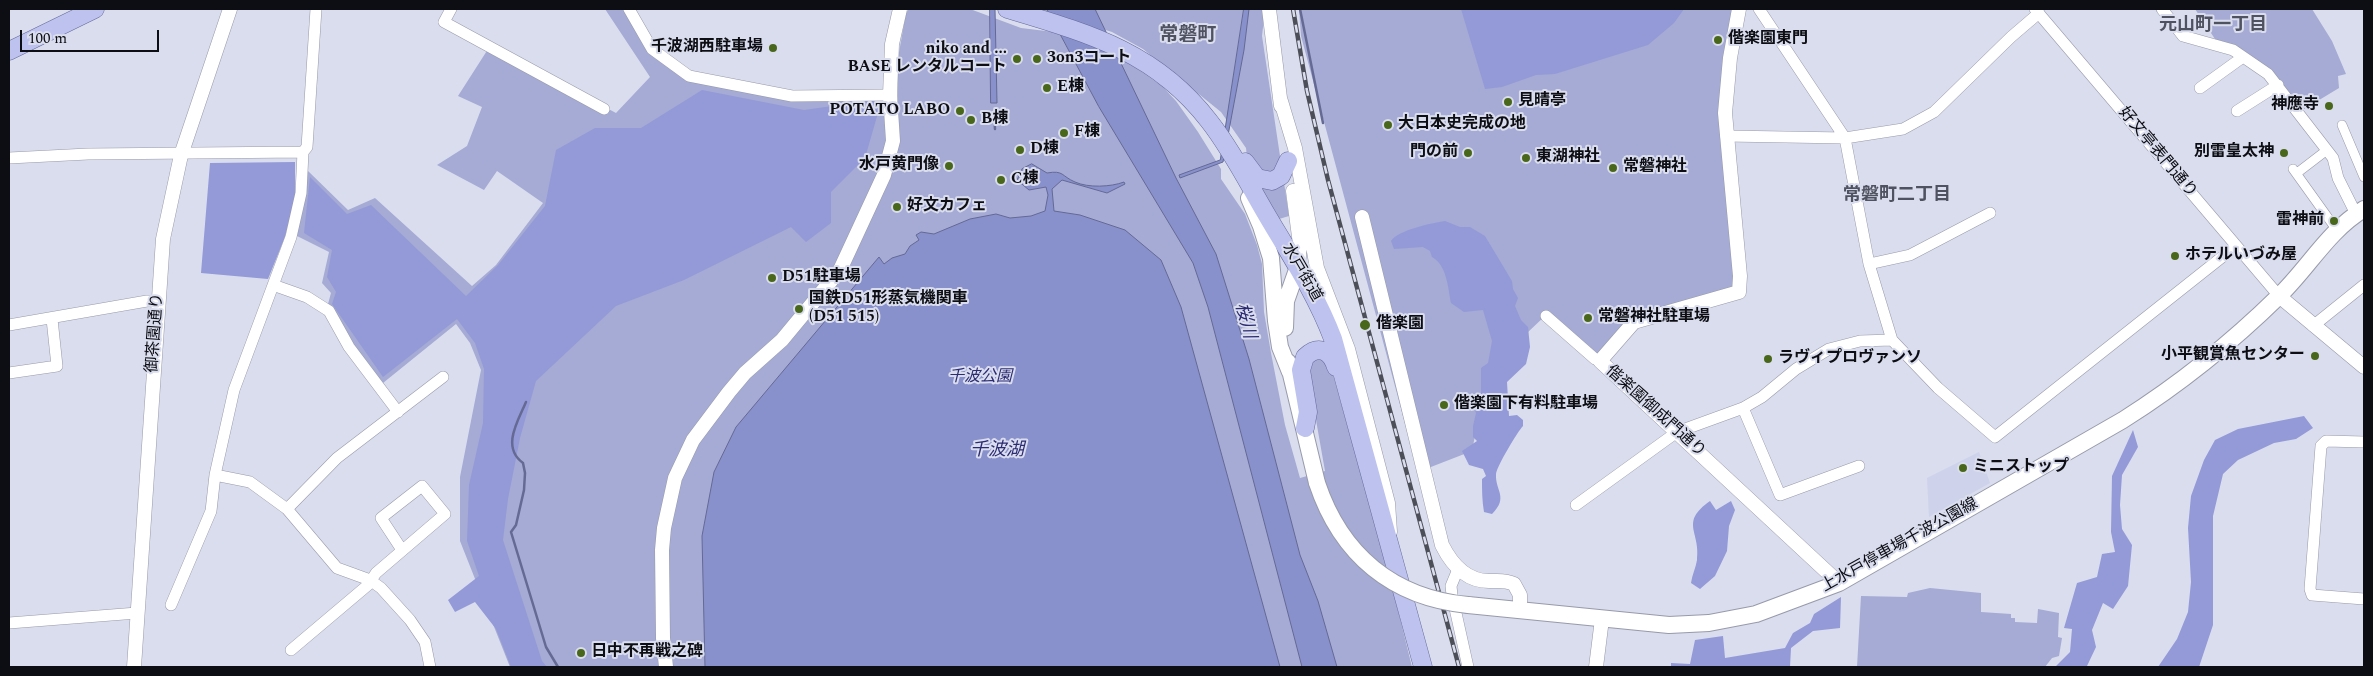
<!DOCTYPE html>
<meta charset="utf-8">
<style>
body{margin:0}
#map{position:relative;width:2373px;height:676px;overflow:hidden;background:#daddee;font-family:Spectral,serif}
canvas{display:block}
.frame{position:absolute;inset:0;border:10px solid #0d0e13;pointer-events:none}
.scale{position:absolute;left:20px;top:30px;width:139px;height:22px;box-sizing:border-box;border:2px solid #0d0e13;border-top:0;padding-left:6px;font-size:15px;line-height:18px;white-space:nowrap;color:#0d0e13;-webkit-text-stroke:4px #daddee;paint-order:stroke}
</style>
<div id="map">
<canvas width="2373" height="676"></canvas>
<div class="frame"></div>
<div class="scale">100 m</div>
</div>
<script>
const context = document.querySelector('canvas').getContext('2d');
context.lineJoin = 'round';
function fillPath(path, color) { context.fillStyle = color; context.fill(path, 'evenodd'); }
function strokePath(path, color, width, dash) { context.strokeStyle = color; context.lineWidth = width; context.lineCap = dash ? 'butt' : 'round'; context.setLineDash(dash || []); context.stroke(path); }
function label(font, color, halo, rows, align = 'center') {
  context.font = font + ' Spectral,"Noto Sans JP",serif'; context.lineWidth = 4; context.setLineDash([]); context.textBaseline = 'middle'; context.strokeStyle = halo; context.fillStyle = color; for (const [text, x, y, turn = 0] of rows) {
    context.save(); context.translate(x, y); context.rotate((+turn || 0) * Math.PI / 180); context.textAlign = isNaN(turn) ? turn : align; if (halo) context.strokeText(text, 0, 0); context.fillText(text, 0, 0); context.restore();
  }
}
fillPath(new Path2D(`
 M1979 452 1990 483 1929 517 1927 478Z`), '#ced2eb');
fillPath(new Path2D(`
 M605 9H627L652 49 689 76 792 96 885 98 898 101V58L906 13 909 9H970L1021 28 1054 32 1077 39 1129 63 1162 86 1176 101 1198 132 1221 169V179L1245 214 1257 245 1262 264 1264 312 1271 353 1285 425 1300 478 1325 471 1307 369 1312 359 1322 358 1331 368 1384 554 1412 667H510L460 541V477L481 370 470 343 456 324 383 383 350 340 328 304 331 293 322 283 329 252 297 236 307 170 348 210 375 198 472 286 496 265 543 203 497 171 484 190 437 165 467 146 482 107 458 96 490 46 616 113 650 77Z
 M1040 9H1265L1262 36 1289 216 1279 219 1249 173 1246 148 1221 112 1143 49 1112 32Z
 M1299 9H1734L1725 64 1736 271 1734 290 1633 320 1599 359 1546 315 1488 370 1472 451 1418 472 1301 36Z
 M2195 9H2312L2332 41 2346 74 2338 76 2339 88 2301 111 2270 70 2217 42Z
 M1930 588 1981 593V612L2011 614V618H2015V622L2037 623 2038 609 2059 613 2058 637 2062 638 2059 656 2052 658 2045 667H1857L1861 596 1907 597 1908 593Z`), '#a5abd4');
fillPath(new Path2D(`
 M1461 9H1684L1674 23 1648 45 1555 74 1536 75 1502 87 1485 89Z
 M702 90 804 110 882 99 865 158 831 192V223L806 242 791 227 684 280 616 306 536 381 520 438 508 499 503 540 542 661 547 667H511L496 629 475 602 455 612 448 600 479 576 467 541 469 485 483 423 484 369 475 343 457 319 383 377 332 304 336 292 327 277 332 250 304 233 310 177 347 214 371 205 466 296 498 265 545 206 556 150 595 128H641Z
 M295 162V198L285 237 268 279 201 273 210 163Z
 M1445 221 1460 227H1470L1485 236 1512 281 1513 289 1518 298 1515 306 1521 320 1528 327 1530 347 1526 364 1507 382 1509 416 1517 415 1523 420V426C1518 431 1497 466 1496 474 1495 491 1509 497 1492 514L1484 512C1482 501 1482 490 1482 479L1486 476 1483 469 1469 465 1462 451 1477 441 1473 437V426L1476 413 1474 408V400L1481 394V368L1488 363 1492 341 1483 310 1464 312 1451 303C1448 288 1447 265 1432 257L1430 251 1423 247 1394 249 1391 241C1398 230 1432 223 1445 221Z
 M2304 416 2313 428 2296 439 2274 443 2238 460 2223 474 2213 516V625L2199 667H2158L2177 639 2188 612 2191 582 2188 528 2191 496 2204 460 2215 440 2238 429Z
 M2133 430 2138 447 2122 475 2120 505 2122 529 2132 545 2128 586 2113 609 2103 603 2092 630 2096 647 2087 666 2055 667 2070 652 2072 629 2064 628 2077 583 2097 577 2102 554 2115 552 2111 532 2112 476Z
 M1710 501 1716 510 1731 501 1735 510 1729 526 1727 551 1715 576 1700 589 1691 583C1692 575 1696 567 1697 560 1701 531 1679 523 1710 501Z
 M1841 597 1840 628 1813 631 1791 648 1790 667H1671V663L1690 664 1695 640 1723 636 1725 658 1785 648 1793 633 1810 623 1814 614Z`), '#939ad7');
const water = new Path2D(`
 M990 9H995L997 103H991Z
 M1047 9H1095L1176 178 1216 254 1249 359 1300 555 1318 601 1337 667H1302L1208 307 1193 263 1099 107Z
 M1244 9H1249L1244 50 1223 162 1180 178 1179 175 1220 160Z
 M1032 164 1047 173C1064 170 1061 176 1075 182 1088 188 1111 187 1124 182L1125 184 1107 193 1062 180 1052 189 1054 211 1080 215 1125 230 1161 260 1181 307 1280 667H705L702 536 714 472 736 427 879 257 884 264 892 258 905 254 910 246 919 240 916 235 921 232 934 234 970 219 996 214 1010 218 1031 216 1045 211 1048 195 1046 187 1029 190 1017 180 1022 169Z`);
fillPath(water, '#8991cc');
strokePath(water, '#646a94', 1);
strokePath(new Path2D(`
 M1300 9 1323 123
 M994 113 995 129
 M526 402C518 421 501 447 523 463L525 473 524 490 516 525 511 532 546 647 558 667`), '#646a94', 2.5);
const pedestrian = new Path2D(`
 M2342 125 2364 177
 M2293 169 2336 229
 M2297 173 2327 150`);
const minor = new Path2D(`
 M451 9 444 22 604 109
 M629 9 652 49 689 76 792 96 890 95
 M1759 9 1845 138 1869 264 1892 340 1938 388 1995 437 2236 246
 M2035 9 2279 296
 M2162 9 2183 36 2233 50 2268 74 2333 158 2338 178 2356 214
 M2200 88 2243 57
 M2237 111 2278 85
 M1726 136 1845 138 1903 129 1934 112 2011 37 2039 13
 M9 158 88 154 303 152 307 147 316 9
 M1869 264 1910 255 1990 213
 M273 285 307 297 329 311 349 347 398 412
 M1546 316 1595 359 1600 361
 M9 325 147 301H158
 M2313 326 2364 285
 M9 373 57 366 52 319
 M1743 408 1780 495 1859 466
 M2364 442 2326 441 2321 446 2310 589 2312 595 2364 599
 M215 475 250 482 287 509 337 568 370 580 381 588 410 620 425 642 430 667
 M1576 505 1677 432 1743 408 1762 397 1796 369 1829 349 1860 341 1892 340
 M287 509 337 458 443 377
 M1458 569 1451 586 1452 595 1468 667
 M171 605 211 511 215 475 234 390 291 237 301 193 303 152
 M9 623 137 613
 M291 650 368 585 376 573 445 514 422 486 381 518 402 550`);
const tertiary = new Path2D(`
 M1269 9 1281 106
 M1739 9 1730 58 1725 113 1740 276 1739 292 1634 322 1600 361 1839 583
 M1280 98 1295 148 1317 268 1348 349 1388 503 1390 532
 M1293 191 1300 244 1298 267
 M1362 217 1442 545C1452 565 1467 582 1491 581 1499 581 1506 580 1514 584L1520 595V610
 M2279 296 2364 367
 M134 667 163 239 181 155 230 9
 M666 667 663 638 662 550 664 528 675 478 693 440 729 392 745 373 782 340 840 270 884 175 893 141 890 95 892 44 900 9
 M1596 667 1602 619`);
const secondary = new Path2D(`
 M1249 198 1261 226 1271 258 1276 321 1280 347 1290 372
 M1285 328 1286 301 1298 267
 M1288 362 1317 483
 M1468 605 1669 625 1709 623 1756 614 1839 583 2123 420C2180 384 2231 343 2279 296 2309 267 2328 231 2364 209`);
const primary = new Path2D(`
 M1007 9C1087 33 1155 51 1209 121 1231 149 1247 181 1265 212 1289 253 1316 294 1333 339L1423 667
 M9 51 95 9
 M1245 162 1257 178 1272 181 1281 176 1288 161
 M1305 428 1308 412 1301 370 1305 357C1319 344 1331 351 1336 367`);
strokePath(pedestrian, '#979aaa', 10);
strokePath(minor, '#979aaa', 12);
strokePath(tertiary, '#979aaa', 15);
strokePath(secondary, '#979aaa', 18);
strokePath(primary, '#63699a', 19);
strokePath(pedestrian, '#fff', 9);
strokePath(minor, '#fff', 11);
strokePath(tertiary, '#fff', 14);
strokePath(secondary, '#fff', 16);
strokePath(primary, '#bec2ee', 18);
const rail = new Path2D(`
 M1293 9 1307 91 1328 180 1459 667`);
strokePath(rail, '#4d4f58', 4.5);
strokePath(rail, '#daddee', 2.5, [8]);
const secondaryBridge = new Path2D(`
 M1317 483C1341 555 1393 598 1468 605`);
strokePath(secondaryBridge, '#979aaa', 18, []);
strokePath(secondaryBridge, '#fff', 16);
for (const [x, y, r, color] of [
 [1718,40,5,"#49671a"],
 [773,48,5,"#49671a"],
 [1017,59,5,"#49671a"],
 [1037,59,5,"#49671a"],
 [1047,88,5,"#49671a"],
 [1508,102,5,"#49671a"],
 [2329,106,5,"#49671a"],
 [960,111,5,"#49671a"],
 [971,120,5,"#49671a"],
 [1388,125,5,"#49671a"],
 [1064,133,5,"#49671a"],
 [1020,150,5,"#49671a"],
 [1468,153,5,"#49671a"],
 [2284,153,5,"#49671a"],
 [1526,158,5,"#49671a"],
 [949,166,5,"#49671a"],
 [1613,168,5,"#49671a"],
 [1001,180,5,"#49671a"],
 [897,207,5,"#49671a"],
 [2334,221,5,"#49671a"],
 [2175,256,5,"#49671a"],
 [772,278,5,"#49671a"],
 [799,309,5,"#49671a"],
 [1588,318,5,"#49671a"],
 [1365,325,6,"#49671a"],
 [2315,356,5,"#49671a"],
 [1768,359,5,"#49671a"],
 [1444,405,5,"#49671a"],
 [1963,468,5,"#49671a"],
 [581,653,5,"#49671a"]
]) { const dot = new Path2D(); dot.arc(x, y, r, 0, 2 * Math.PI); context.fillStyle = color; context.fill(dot); strokePath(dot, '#daddee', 2); }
label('bold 16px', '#0d0e13', '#daddee', [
 ["偕楽園東門",1728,40],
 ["千波湖西駐車場",763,48,"right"],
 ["niko and ...",1007,50,"right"],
 ["BASE レンタルコート",1007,68,"right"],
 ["3on3コート",1047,59],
 ["E棟",1057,88],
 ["見晴亭",1518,102],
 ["神應寺",2319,106,"right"],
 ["POTATO LABO",950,111,"right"],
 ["B棟",981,120],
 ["大日本史完成の地",1398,125],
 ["F棟",1074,133],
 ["D棟",1030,150],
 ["門の前",1458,153,"right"],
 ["別雷皇太神",2274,153,"right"],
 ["東湖神社",1536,158],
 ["水戸黄門像",939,166,"right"],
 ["常磐神社",1623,168],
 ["C棟",1011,180],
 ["好文カフェ",907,207],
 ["雷神前",2324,221,"right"],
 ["ホテルいづみ屋",2185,256],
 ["D51駐車場",782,278],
 ["国鉄D51形蒸気機関車",809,300],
 ["(D51 515)",809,318],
 ["常磐神社駐車場",1598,318],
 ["偕楽園",1376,325],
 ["小平観賞魚センター",2305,356,"right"],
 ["ラヴィプロヴァンソ",1778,359],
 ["偕楽園下有料駐車場",1454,405],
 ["ミニストップ",1973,468],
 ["日中不再戦之碑",591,653]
], 'left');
label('16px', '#0d0e13', '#daddee', [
 ["好文亭表門通り",2157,153,50],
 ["水戸街道",1301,273,60],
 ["御茶園通り",156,333,-86],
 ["偕楽園御成門通り",1655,412,42],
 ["上水戸停車場千波公園線",1900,546,-29]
]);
label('italic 16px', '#2d2c73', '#daddee', [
 ["千波公園",980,378]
]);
label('bold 18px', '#4f5260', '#daddee', [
 ["元山町一丁目",2213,26],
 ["常磐町二丁目",1897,196]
]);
label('italic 18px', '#2c2b72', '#daddee', [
 ["桜川",1244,321,75],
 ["千波湖",997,451]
]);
label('bold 19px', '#4f5260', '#daddee', [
 ["常磐町",1188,36]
]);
</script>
